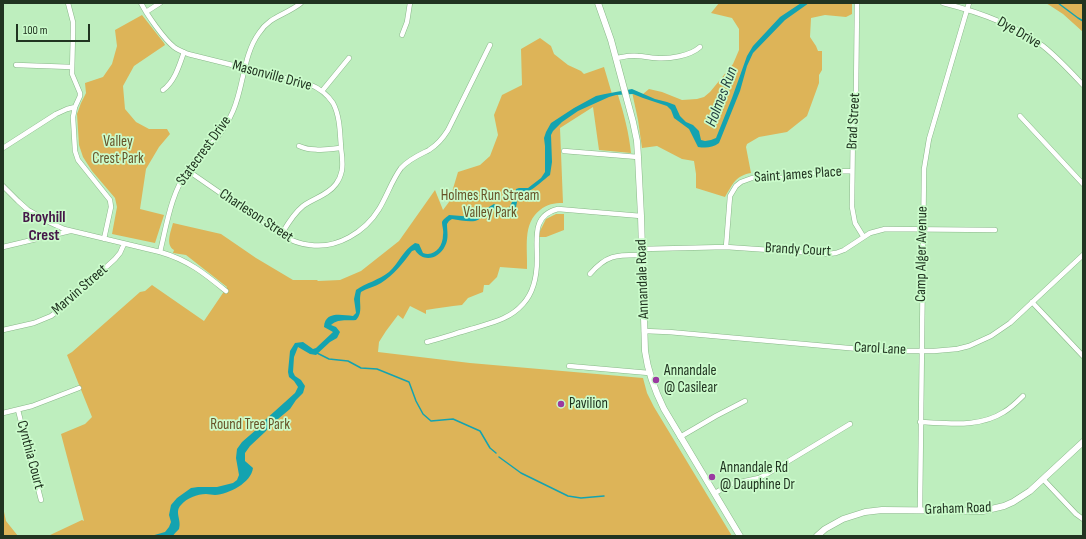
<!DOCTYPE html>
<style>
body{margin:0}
#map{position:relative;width:1086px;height:539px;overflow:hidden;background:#beeebe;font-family:"Sofia Sans Condensed",sans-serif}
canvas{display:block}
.frame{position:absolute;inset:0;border:4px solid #213421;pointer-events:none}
.scale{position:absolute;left:16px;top:24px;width:74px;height:18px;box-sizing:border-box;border:2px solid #213421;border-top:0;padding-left:5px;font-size:12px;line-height:14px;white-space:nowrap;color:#213421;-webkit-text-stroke:3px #cbfbcb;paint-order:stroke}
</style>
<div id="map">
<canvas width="1086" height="539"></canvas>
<div class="frame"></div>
<div class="scale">100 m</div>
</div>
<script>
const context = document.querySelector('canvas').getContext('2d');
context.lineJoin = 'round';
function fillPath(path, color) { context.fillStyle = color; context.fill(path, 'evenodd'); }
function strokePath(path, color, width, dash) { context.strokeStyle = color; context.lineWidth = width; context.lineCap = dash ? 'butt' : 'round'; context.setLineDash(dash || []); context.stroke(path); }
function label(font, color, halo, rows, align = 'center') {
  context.font = font + ' "Sofia Sans Condensed",sans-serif'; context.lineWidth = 3.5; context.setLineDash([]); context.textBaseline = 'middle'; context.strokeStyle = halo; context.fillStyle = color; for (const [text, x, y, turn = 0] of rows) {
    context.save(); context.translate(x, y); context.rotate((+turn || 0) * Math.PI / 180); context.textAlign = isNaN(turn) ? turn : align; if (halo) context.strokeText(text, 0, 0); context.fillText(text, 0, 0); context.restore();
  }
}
fillPath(new Path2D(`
 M719 3H852V14L846 17 825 15 811 18 810 37 816 46 818 51H822V70L819 75V83L807 116 787 132 759 137 747 144 746 147 751 173C735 176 733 184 725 197L696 188V174L694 161 682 159 657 146 642 148 638 120 632 92 643 96V94L649 89 662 92 682 100 697 99 704 97 710 92 733 64 739 50V29L732 18 711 13Z
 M1046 3H1083V32L1063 14Z
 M142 15 164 43 165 45 134 66 123 86 125 109 136 122 149 129H167L170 134 159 147 146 169 140 209 164 215 155 243 112 234 117 207 115 198 92 171 83 157 79 145 77 114 81 103 86 93 85 83 103 77 112 64 117 46 115 30Z
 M540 38 551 46 554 54 568 65 581 71 584 74 604 67 612 94 618 95C624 114 629 133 631 153L599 150 593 107 560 128 563 203C554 203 547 204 540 210 522 224 528 248 527 269L500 267 497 277 489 285H484L483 292 468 298 462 305C450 306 439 308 426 310V314L410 306 403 319 398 315 386 331 379 342 378 352 470 363 643 378 647 393 654 407 732 536H48L82 520 84 521 61 434 85 424 92 417 67 355 72 352 140 292 145 291 152 285 204 321 227 287 186 255 173 253 174 250C165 245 171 231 173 223L221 234 256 258 293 280H317L318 281 340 280 361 271 399 241 435 190 443 210 449 202 458 172 480 165 490 156 498 135 494 115 502 95 522 85 521 49Z
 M556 214H564V230L546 237H538V235L546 219Z
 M3 507 6 521 18 536H3Z`), '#ddb458');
fillPath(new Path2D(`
 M801 3H809L785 20 753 53 747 66 740 91 719 143C712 148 706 148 698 147L689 129 674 118 671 110 667 106 643 98 633 94 616 95 609 97 578 111 562 122 553 131 551 135 552 162 550 175C544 179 535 189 528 191 525 192 522 191 519 192L515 212 511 218 503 217 499 215 497 210 494 209C486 210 483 219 475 221 468 222 459 220 452 219L449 221 447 224C447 231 449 239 445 246 439 259 423 263 415 250L412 251C403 263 394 275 381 283 375 287 367 288 361 292 358 302 364 312 356 320 348 321 338 318 331 325L336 327 340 332 337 338 330 342 316 355 310 354 298 347 294 357 293 372 295 376 301 380 305 386 303 393 296 400 290 409 272 424 265 432 250 446 245 453V461L253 468C251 483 229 494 215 495 212 495 209 494 206 494 197 494 187 498 181 505 174 512 182 520 179 529 177 531 174 534 173 536H151L165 532 169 527 171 522 169 515 171 505 177 498 191 488 198 487H217L233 483 237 480 239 475 236 458 237 449 242 442 257 429 265 420 295 393 298 387 294 381 289 377 288 372 290 351 295 343 303 342 313 349 316 348 333 332 324 327C325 311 341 315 353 316L356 313 354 299 356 290C366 283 379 280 389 272 399 263 403 250 415 243L419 244 423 253C434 257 443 247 443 235 444 231 442 226 442 222 443 219 447 217 449 215L474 217 478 216 484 210 494 204 500 207 502 212H507L513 200 516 189 519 188H528L541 178 545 172V146L544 138 546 132 551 123 574 108 596 96 605 94 632 89 655 99 667 102 675 105 680 116 686 122 693 125 699 131 701 140 705 141 711 140 716 138 732 98 747 56 753 46 780 17Z`), '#14a3b0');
strokePath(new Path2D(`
 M1058 3 1078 18 1083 21
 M317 353 329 359 348 361 361 368 377 369 409 382 416 401 423 414 431 421 453 419 480 431 490 448 496 453
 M499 457 521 473 568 496 581 498 604 496`), '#14a3b0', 1.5);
const street = new Path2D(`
 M68 3 73 22V32L72 74 80 93V96L75 107 73 117 75 151 78 160 110 200 111 207 104 239
 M141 3C147 15 164 39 174 47 178 50 183 52 188 54L309 84C319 88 327 94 333 103 340 116 340 133 341 148 342 155 343 163 342 170 341 175 339 180 336 184 328 195 314 198 303 206 293 214 287 225 281 235
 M857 3 856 95 853 125 852 207 855 223 863 236
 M943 3C979 12 1014 24 1043 46 1058 58 1070 71 1083 85
 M146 12 160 3
 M402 35 407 22 410 3
 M616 58C623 57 630 55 638 56 644 56 650 58 656 58 670 59 690 56 700 47
 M16 65 72 67
 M163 90C175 81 179 66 184 52
 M322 91 349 58
 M1020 116 1083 184
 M299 146C312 152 327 149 341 148
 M3 148 56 114 67 109 75 107
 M564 151 638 157
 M187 170 281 235C290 240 299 244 310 245 337 249 365 232 379 209 387 196 392 180 401 168 409 159 419 155 429 150 437 145 443 138 448 130L490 45
 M3 186 18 201 28 210 51 223 64 229 160 252C188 260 204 273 226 291
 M3 247 70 231
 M726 247 730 196 736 186 741 182 752 178H781L819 172 852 171
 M642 249 726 247 828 254 836 253 844 250 870 233 885 229 995 230
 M160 252C167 223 171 193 189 168 195 159 204 152 211 144 221 134 228 123 233 111 244 86 243 55 259 33 270 16 286 15 301 3
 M590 274C607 254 617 255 642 255
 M1032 302 1083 356
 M3 330 34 323 51 316 59 310 115 259 120 253 124 244
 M644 331 669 332 882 351H934L957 349 969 346 991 336 1010 323 1083 255
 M427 342C442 338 457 333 471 329 490 323 509 320 523 304 534 292 537 275 537 259 537 238 532 215 558 209L641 216
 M569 366 649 373
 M18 410 41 500
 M3 413 32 406 79 388
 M920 422C948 423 979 428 1004 412 1011 408 1017 402 1023 396
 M680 437 716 416 745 401
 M1043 479 1076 514 1083 519
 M715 493 731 484 759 478 767 474 850 424
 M920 510 924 169 929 139 969 3`);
const secondary = new Path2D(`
 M598 3 611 40 633 122 637 141 638 157 641 216 645 351C648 373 654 389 664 409L740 536
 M817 536 825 529 843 519 865 512 882 510 983 511 1004 506 1013 502 1030 491 1083 442`);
strokePath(street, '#89b789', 5.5);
strokePath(secondary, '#89b789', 7);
strokePath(street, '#fff', 4.5);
strokePath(secondary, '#fff', 6);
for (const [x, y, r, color] of [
 [656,380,4,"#9a3aa1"],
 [561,404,4,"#9a3aa1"],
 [712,477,4,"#9a3aa1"]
]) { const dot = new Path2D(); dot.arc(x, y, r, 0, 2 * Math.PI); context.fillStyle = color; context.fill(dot); strokePath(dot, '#cbfbcb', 1.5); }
label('15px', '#213421', '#cbfbcb', [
 ["Dye Drive",1019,33,30],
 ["Masonville Drive",272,76,15],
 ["Brad Street",854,121,-87],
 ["Statecrest Drive",204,151,-54],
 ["Saint James Place",798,175,-4],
 ["Charleson Street",256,216,33],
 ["Brandy Court",798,250,3],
 ["Camp Alger Avenue",922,254,-89],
 ["Annandale Road",643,279,-92],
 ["Marvin Street",80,290,-41],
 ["Carol Lane",880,349,3],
 ["Cynthia Court",30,455,75],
 ["Graham Road",958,509,-2]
]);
label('15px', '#675328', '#cbfbcb', [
 ["Valley",118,142],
 ["Crest Park",118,159],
 ["Holmes Run Stream",490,196],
 ["Valley Park",490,213],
 ["Round Tree Park",250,425]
]);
label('15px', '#213421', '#cbfbcb', [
 ["Annandale",664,371],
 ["@ Casilear",664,388],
 ["Pavilion",569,404],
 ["Annandale Rd",720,468],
 ["@ Dauphine Dr",720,485]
], 'left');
label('italic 16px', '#1f3a3d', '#cbfbcb', [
 ["Holmes Run",722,97,-69]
]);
label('bold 16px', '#451748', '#cbfbcb', [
 ["Broyhill",44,218],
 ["Crest",44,236]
]);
</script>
